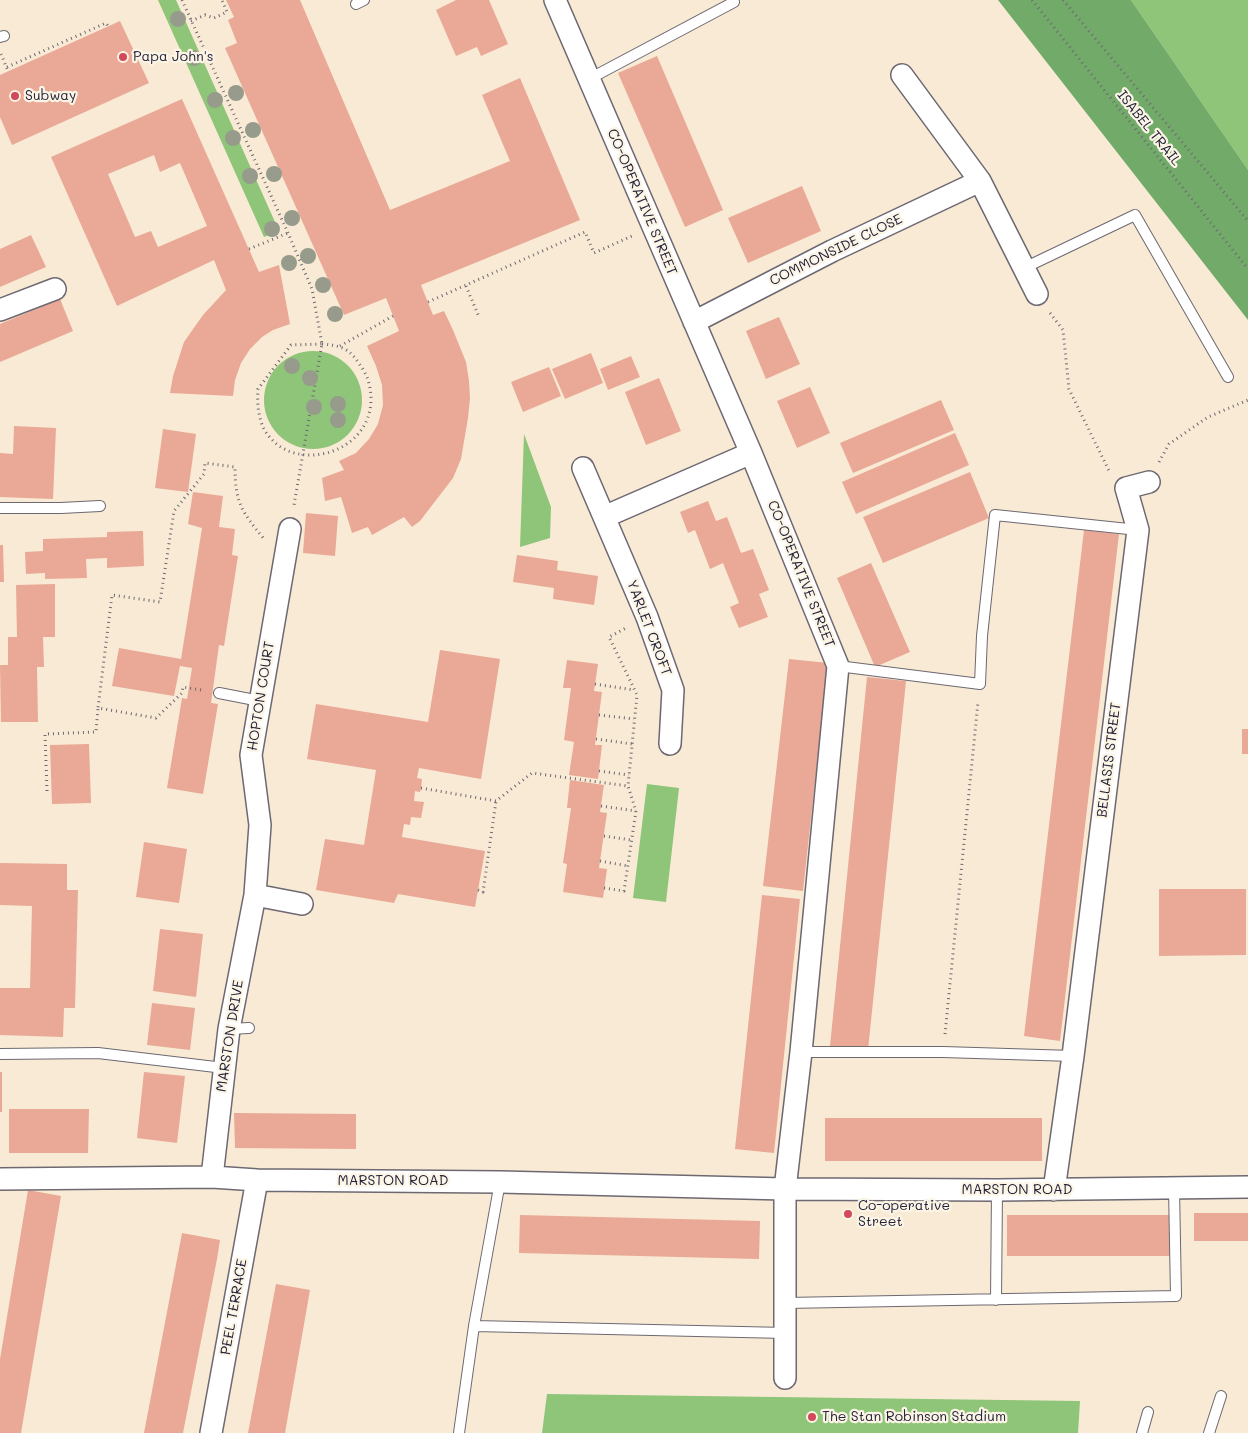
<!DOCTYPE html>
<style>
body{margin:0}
canvas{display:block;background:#f8ead4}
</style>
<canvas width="1248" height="1433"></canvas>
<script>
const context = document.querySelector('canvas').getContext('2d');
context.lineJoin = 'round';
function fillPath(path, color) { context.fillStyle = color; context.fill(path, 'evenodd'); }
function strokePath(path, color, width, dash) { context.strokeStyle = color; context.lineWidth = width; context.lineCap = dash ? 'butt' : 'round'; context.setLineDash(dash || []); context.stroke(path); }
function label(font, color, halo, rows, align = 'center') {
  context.font = font + ' Mali,sans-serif'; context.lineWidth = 4.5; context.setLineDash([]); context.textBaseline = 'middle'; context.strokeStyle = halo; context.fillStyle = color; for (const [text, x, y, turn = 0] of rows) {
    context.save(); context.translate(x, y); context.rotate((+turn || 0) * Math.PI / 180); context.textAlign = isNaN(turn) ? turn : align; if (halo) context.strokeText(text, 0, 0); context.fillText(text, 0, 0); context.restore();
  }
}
fillPath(new Path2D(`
 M158 0H176L279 231 264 237Z
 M1131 0H1248V170Z
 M264 400a49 49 0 1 1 98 0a49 49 0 1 1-98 0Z
 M524 434 551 507 550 538 520 547Z
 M647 784 679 788 666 902 633 898Z
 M547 1394 1080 1401 1078 1433H542Z`), '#8ec579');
fillPath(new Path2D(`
 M998 0H1131L1248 170V320Z`), '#72aa69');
fillPath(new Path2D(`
 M226 0H300L390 210 510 161 482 95 520 78 580 220 421 285 433 315 444 311 453 330 466 362 469 381 470 398 468 418 461 459 453 478 420 521 412 527 404 517 372 535 368 527 352 533 341 497 325 501 322 478 344 470 339 461 356 453 369 439 378 424 383 405 382 385 376 366 367 346 399 331 386 298 344 315 225 48 237 43 228 20 234 17Z
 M456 0H489L508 44 481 56 477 47 456 56 436 10Z
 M120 21 149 83 12 145 0 117V75Z
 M657 56 723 210 685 227 618 73Z
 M182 99 259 272 279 265 290 324 273 330 262 337 250 349 241 363 235 380 233 396 170 393 173 376 184 342 203 315 226 290 214 260 117 306 51 157ZM154 155 160 172 180 163 207 226 158 247 151 231 135 237 108 174Z
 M802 186 821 231 748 263 728 218Z
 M31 235 46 267 0 287V249Z
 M60 299 73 331 0 362V324Z
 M779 317 800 364 766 379 746 331Z
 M591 353 603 383 565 399 552 369Z
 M631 356 640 377 608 390 600 369Z
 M549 367 561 396 523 412 511 382Z
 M659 378 681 431 646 445 625 392Z
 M810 387 830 433 797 448 777 401Z
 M941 400 954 430 853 473 840 443Z
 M14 426 56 428 53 499 0 497V453L13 454Z
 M163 429 196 434 188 492 155 488Z
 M955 433 969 465 856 514 842 482Z
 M970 472 989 518 883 563 863 517Z
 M193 492 223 496 219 527 235 529 232 555 238 556 224 646 219 645 211 703 218 704 203 794 167 788 182 698 187 699 192 668 180 666 174 696 112 686 119 648 181 659 202 528 188 524Z
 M708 501 716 521 727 517 741 553 753 549 769 590 759 594 768 617 739 628 730 607 739 603 723 563 710 569 695 530 688 533 680 512Z
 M306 513 338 516 335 556 303 553Z
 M1084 530 1119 534 1060 1041 1024 1036Z
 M143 531 144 566 107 568V558L86 559 87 578 45 579V573L26 574 25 552 43 551V539L107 537V532Z
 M0 545H3L4 582H0Z
 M517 555 558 561 557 570 598 576 594 605 553 599 554 588 513 582Z
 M871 563 910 652 875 667 837 578Z
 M55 584V637H43L44 667H37L38 722H1L0 665H8V637H17L16 585Z
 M440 650 500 659 481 779 419 768 417 778 422 779 421 788 420 792 415 791 414 801 424 802 421 818 411 817 410 825 404 824 402 837 485 851 475 907 398 894 394 903 316 890 325 839 364 845 376 770 307 759 316 704 428 722Z
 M789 659 828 663 803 891 763 886Z
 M567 660 598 664 594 691 602 692 595 745H602L598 779 569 775 574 742 564 740 571 688H563Z
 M867 677 906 681 868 1050 830 1046Z
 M1242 729H1248V754H1242Z
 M89 744 91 803 52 804 50 745Z
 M570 780 604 785 600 812 607 813 599 868 607 869 603 898 563 892 567 864 563 863 571 808H567Z
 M144 842 187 849 179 903 136 897Z
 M0 863 67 864V890H78L75 1008H64L63 1037 0 1035V988H30L32 906 0 905Z
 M1159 889H1246V955L1159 956Z
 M762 895 800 899 774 1153 735 1149Z
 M160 929 203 934 196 997 153 991Z
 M152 1003 195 1008 190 1050 147 1045Z
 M0 1072H2V1112H0Z
 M144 1072 185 1076 177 1143 137 1138Z
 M9 1109H89L88 1153H9Z
 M234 1113 356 1114V1149L235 1148Z
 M825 1118H1042V1161H825Z
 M28 1190 61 1196 21 1433H0V1359Z
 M1194 1213H1248V1241H1194Z
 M520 1215 760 1221 759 1259 519 1253Z
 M1007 1215H1173V1256H1007Z
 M182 1233 220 1240 217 1259 183 1433H144Z
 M276 1284 310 1290 285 1433H248Z`), '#eaa996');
const service = new Path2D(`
 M356 4 364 0
 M0 37 4 36
 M589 79 734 2
 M1024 268 1135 215 1228 377
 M0 508H61L100 506
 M838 666 980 684 982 636 995 515 1138 530
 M219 693 260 701
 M229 1029 249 1028
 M801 1052H943L1073 1056
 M0 1054 98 1053 224 1068
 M500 1182 474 1326 786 1333
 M996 1300 997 1190
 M785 1303 1176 1296 1174 1188
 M459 1433 474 1326
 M1142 1433 1148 1412
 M1209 1433 1221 1396`);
const minor = new Path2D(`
 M555 0 751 453 838 666 801 1052 785 1189V1378
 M902 75 980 181 1037 294
 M0 310 55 289
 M694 322 832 251 980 181
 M583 468 647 617 673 690 670 744
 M604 517 751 453
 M255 895 302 904
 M212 1177 229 1029 255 895 260 825 251 755 290 529
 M0 1179 212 1177 257 1180 500 1182 785 1189 997 1190 1248 1187
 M1054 1190 1073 1056 1138 530 1126 488 1149 482
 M211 1433 257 1180`);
strokePath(service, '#6d6871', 12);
strokePath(minor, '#6d6871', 24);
strokePath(new Path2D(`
 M182 0 288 233 312 289 322 344 294 505
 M1032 0 1248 269
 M1063 0 1248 221
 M191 21 205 15 214 18 227 12 222 0
 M1 54 8 71
 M7 67 106 23 108 26
 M249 249 288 233
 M466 286 479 317
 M428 302 585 232 594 253 632 236
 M1050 313 1063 330 1069 389 1110 473
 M322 344C347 346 351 351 364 371 369 380 371 390 371 400 370 457 287 476 263 427 258 415 257 402 258 389L291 345Z
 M340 346 393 316
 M1159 462 1169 444 1208 417 1248 400
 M595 684 634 690
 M201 690 183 687 182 693 156 718 98 708 112 595 160 602 174 511 204 474 205 463 235 467C235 503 242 512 264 539
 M599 715 634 719
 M596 739 632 744
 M599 771 629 775
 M421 788 496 801 532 773 628 786
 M47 791 45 734 96 732 98 708
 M601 806 636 811
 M604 836 631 840
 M600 861 628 866
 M604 888 624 891 636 811 628 786 637 695 609 637 626 628
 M478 890 483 892 496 801
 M945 1034 978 702`), '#6d6871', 3, [1, 4]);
strokePath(service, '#fff', 10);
strokePath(minor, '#fff', 21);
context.fillStyle = '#979b8c';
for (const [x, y] of [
 [178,19],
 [194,58],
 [236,93],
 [215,100],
 [253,130],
 [233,138],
 [274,174],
 [250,176],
 [292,218],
 [272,229],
 [308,256],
 [289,263],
 [323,285],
 [335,314],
 [292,366],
 [310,378],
 [338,404],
 [314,407],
 [338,420]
]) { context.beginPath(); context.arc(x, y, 8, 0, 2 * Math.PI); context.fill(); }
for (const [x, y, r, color] of [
 [123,57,5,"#d1495b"],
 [15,96,5,"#d1495b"],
 [848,1214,5,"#d1495b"],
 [812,1417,5,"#d1495b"]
]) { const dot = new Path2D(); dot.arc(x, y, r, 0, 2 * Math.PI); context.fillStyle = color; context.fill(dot); strokePath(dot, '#fcf5e5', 2); }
label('14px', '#22223b', '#fcf5e5', [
 ["Papa John's",133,57],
 ["Subway",25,96],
 ["Co-operative",858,1206],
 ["Street",858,1222],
 ["The Stan Robinson Stadium",822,1417]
], 'left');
label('14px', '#22223b', '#fcf5e5', [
 ["ISABEL TRAIL",1149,128,51],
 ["CO-OPERATIVE STREET",642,202,67],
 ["COMMONSIDE CLOSE",836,250,-26],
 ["CO-OPERATIVE STREET",801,574,68],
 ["YARLET CROFT",649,628,69],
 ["HOPTON COURT",261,696,-81],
 ["BELLASIS STREET",1109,760,-83],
 ["MARSTON DRIVE",230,1036,-81],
 ["MARSTON ROAD",393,1181],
 ["MARSTON ROAD",1017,1190],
 ["PEEL TERRACE",234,1307,-80]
]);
</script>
